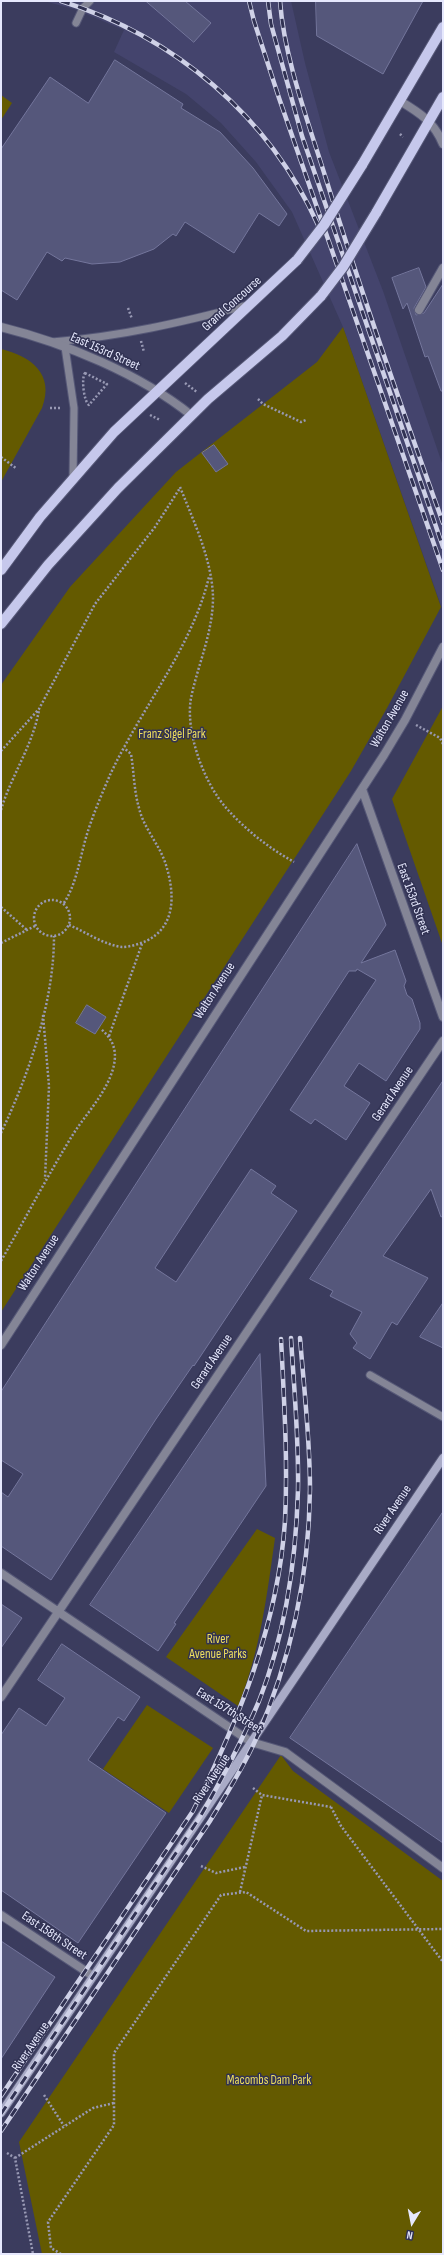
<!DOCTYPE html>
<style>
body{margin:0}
#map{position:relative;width:444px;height:2255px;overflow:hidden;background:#3b3c5e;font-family:"Sofia Sans Condensed",sans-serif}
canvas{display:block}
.frame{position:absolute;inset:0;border:2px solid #e6e8fd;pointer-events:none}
.north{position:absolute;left:392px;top:2203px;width:40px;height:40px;-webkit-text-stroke:3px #313253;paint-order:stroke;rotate:190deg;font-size:11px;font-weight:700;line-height:16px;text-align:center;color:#e6e8fd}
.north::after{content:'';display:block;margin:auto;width:14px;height:18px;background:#e6e8fd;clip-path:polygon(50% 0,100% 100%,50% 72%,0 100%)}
</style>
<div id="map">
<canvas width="444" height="2255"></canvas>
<div class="frame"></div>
<div class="north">N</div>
</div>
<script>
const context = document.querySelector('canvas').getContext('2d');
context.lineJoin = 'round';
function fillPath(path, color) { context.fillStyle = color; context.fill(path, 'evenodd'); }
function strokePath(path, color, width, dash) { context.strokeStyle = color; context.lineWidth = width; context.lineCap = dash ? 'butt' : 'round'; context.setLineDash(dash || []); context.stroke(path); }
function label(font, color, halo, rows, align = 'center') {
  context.font = font + ' "Sofia Sans Condensed",sans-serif'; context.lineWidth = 3; context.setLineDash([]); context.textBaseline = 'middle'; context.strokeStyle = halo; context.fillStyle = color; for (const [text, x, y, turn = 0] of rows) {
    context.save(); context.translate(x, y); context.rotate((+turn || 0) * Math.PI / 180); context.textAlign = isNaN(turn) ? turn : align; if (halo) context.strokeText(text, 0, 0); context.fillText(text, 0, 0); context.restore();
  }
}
fillPath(new Path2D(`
 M44 1H291L305 63 329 152 383 291 443 466V611L343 327 292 212 256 162 221 123 186 94 114 52 124 30 77 10Z`), '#44446d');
fillPath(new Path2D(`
 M1 95 12 103 1 120Z
 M343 327 441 607 387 708 351 771 1 1312V685L70 587 176 472 317 362Z
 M1 349C31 356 55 374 42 408L1 482Z
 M443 706V946L392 799Z
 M257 1529 275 1538C267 1595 260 1652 238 1706L166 1657Z
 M147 1705 213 1748 169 1813 103 1769Z
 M281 1755 293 1771 443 1881V2254H42L19 2142Z`), '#645a00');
const building = new Path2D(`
 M146 1H185L211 23 194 42Z
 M316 1H423L383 74 317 36Z
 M115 60 183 104 181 108 220 132 253 168 287 214 279 226 259 213 234 253 185 222 176 236 173 234 154 249 120 262 92 264 65 258 62 261 47 252 17 300 1 290V149L50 77 88 103Z
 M419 268 426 287 414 308 416 315 424 313 443 284V391H441L428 356 425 357 407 303 403 309 392 278Z
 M214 445 228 464 216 472 202 453Z
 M357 844 386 925 361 963 395 950 406 981 404 986 407 995 412 999 420 1023V1029L386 1081 359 1063 344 1086 370 1103 346 1140 315 1119 311 1124 290 1110 376 980 357 969 356 971H349L155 1268 176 1282 251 1169 276 1186 271 1193 297 1211 194 1366 193 1365 156 1419 51 1580 1 1546V1492L8 1497 23 1474 1 1460V1392Z
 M87 1005 106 1017 95 1034 76 1023Z
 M443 1081V1216L441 1217 431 1189 383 1256 428 1278 397 1325 392 1322 370 1359 353 1348 357 1343 350 1334 362 1312 330 1296 333 1291 310 1279Z
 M443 1303V1348L420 1337Z
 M260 1354 266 1486 174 1623 176 1624 158 1651 90 1605Z
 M443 1512V1843L290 1738Z
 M1 1604 22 1618 1 1648Z
 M62 1644 140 1697 124 1721 118 1717 88 1760 166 1813 78 1943 1 1890V1735L19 1708 46 1726 65 1698 38 1680Z
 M1 1941 55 1977 1 2059Z`);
fillPath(building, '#55577b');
strokePath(building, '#74769c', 1);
const service = new Path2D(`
 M76 23 83 8 90 1
 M52 342C119 337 183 322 248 305
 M65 347 74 408 73 478
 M370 1375 443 1417`);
const pedestrian = new Path2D(`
 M251 1742 285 1752 443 1868`);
const minor = new Path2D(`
 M400 101C420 113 434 122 443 144
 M419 310 443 268
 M1 327C65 343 140 374 191 415
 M362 789 443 1017
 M1 1345 384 755 405 720 443 647
 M1 1573 251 1742
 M1 1697 443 1041
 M1 1915 93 1976`);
const secondary = new Path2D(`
 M1 2113 443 1458`);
const primary = new Path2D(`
 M362 165 443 27
 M376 213 443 97
 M1 570 40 517 114 432 297 260
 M1 624 48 565 118 488 208 399 282 336 321 296`);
strokePath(service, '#565877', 9);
strokePath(pedestrian, '#565877', 10);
strokePath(minor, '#565877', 10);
strokePath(secondary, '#565877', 10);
strokePath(primary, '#565877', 12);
strokePath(new Path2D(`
 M400 134 403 137
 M128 308 132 319
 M141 341 144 352
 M85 373 107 384 89 405C84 402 81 378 85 373Z
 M185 383 197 392
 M258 399 263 404 301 422 306 420
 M50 408H62
 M150 415 160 420
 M1 457 17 469
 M180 487C194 522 212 560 213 597 213 633 198 664 191 698 185 732 204 784 228 810 247 831 269 848 294 862
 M416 725 440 738 443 744
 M1 751 39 709 95 604 155 527 180 488
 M1 810C11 776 33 745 39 710
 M34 918a18 18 0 1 1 36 0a18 18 0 1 1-36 0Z
 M64 903C76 884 79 863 85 841 91 819 101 796 110 775 141 708 191 650 209 577
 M1 907 27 930
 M69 925C86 932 104 945 122 947 129 947 140 944 146 941 176 927 175 894 166 865 160 845 144 829 139 808 134 791 134 772 131 754L124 748
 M1 943 35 926
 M43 1015 49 1086 45 1179
 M109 1036 142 944
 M1 1133C29 1074 54 1002 54 936
 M1 1261C25 1219 47 1177 72 1136 85 1115 104 1096 112 1072 118 1054 115 1041 101 1029
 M253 1788 262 1795 331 1807
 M331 1807 341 1826 443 1962
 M201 1866 216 1873 245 1867
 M240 1892 262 1795
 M44 2095 64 2126
 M7 2153 15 2158 33 2254
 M15 2158 93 2108 114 2103
 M61 2254 51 2248 48 2222 114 2125V2053L221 1895 246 1892 306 1931 443 1929`), '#9899b4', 2.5, [2, 2]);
strokePath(service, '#848596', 7);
strokePath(pedestrian, '#848596', 8);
strokePath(minor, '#848596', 8);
strokePath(secondary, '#a9abc7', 8);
strokePath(primary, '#c6c8ec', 10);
const rail = new Path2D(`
 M61 1C174 36 269 116 318 225
 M249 1 254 21 279 98 443 570
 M268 1 271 24 302 136 443 547
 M280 1C284 58 309 124 326 179 362 295 402 409 443 523
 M1 2096 193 1811C239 1719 278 1625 285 1521 288 1460 284 1399 281 1339
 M1 2114 200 1817C222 1779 242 1741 259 1701 285 1635 296 1560 298 1490 299 1439 294 1388 291 1338
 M1 2131 210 1821C226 1795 243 1768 256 1739 291 1660 309 1576 310 1489 310 1439 304 1388 300 1338`);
strokePath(rail, '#cfd1e7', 4.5);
strokePath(rail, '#313253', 3, [9]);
const primaryBridge = new Path2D(`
 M297 260 324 225 362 165
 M321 296 343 267 376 213`);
strokePath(primaryBridge, '#565877', 12, []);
strokePath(primaryBridge, '#c6c8ec', 10);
label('13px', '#e6e8fd', '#313253', [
 ["Grand Concourse",232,304,-42],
 ["East 153rd Street",105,352,24],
 ["Walton Avenue",390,719,-60],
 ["East 153rd Street",413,899,70],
 ["Walton Avenue",215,991,-57],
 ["Gerard Avenue",393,1094,-56],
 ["Walton Avenue",39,1263,-57],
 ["Gerard Avenue",212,1362,-56],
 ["River Avenue",393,1510,-56],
 ["East 157th Street",229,1711,32],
 ["River Avenue",212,1779,-56],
 ["East 158th Street",54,1936,34],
 ["River Avenue",31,2047,-56]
]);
label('13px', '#efdf5d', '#313253', [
 ["Franz Sigel Park",172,735],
 ["River",218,1640],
 ["Avenue Parks",218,1655],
 ["Macombs Dam Park",269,2081]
]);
</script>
